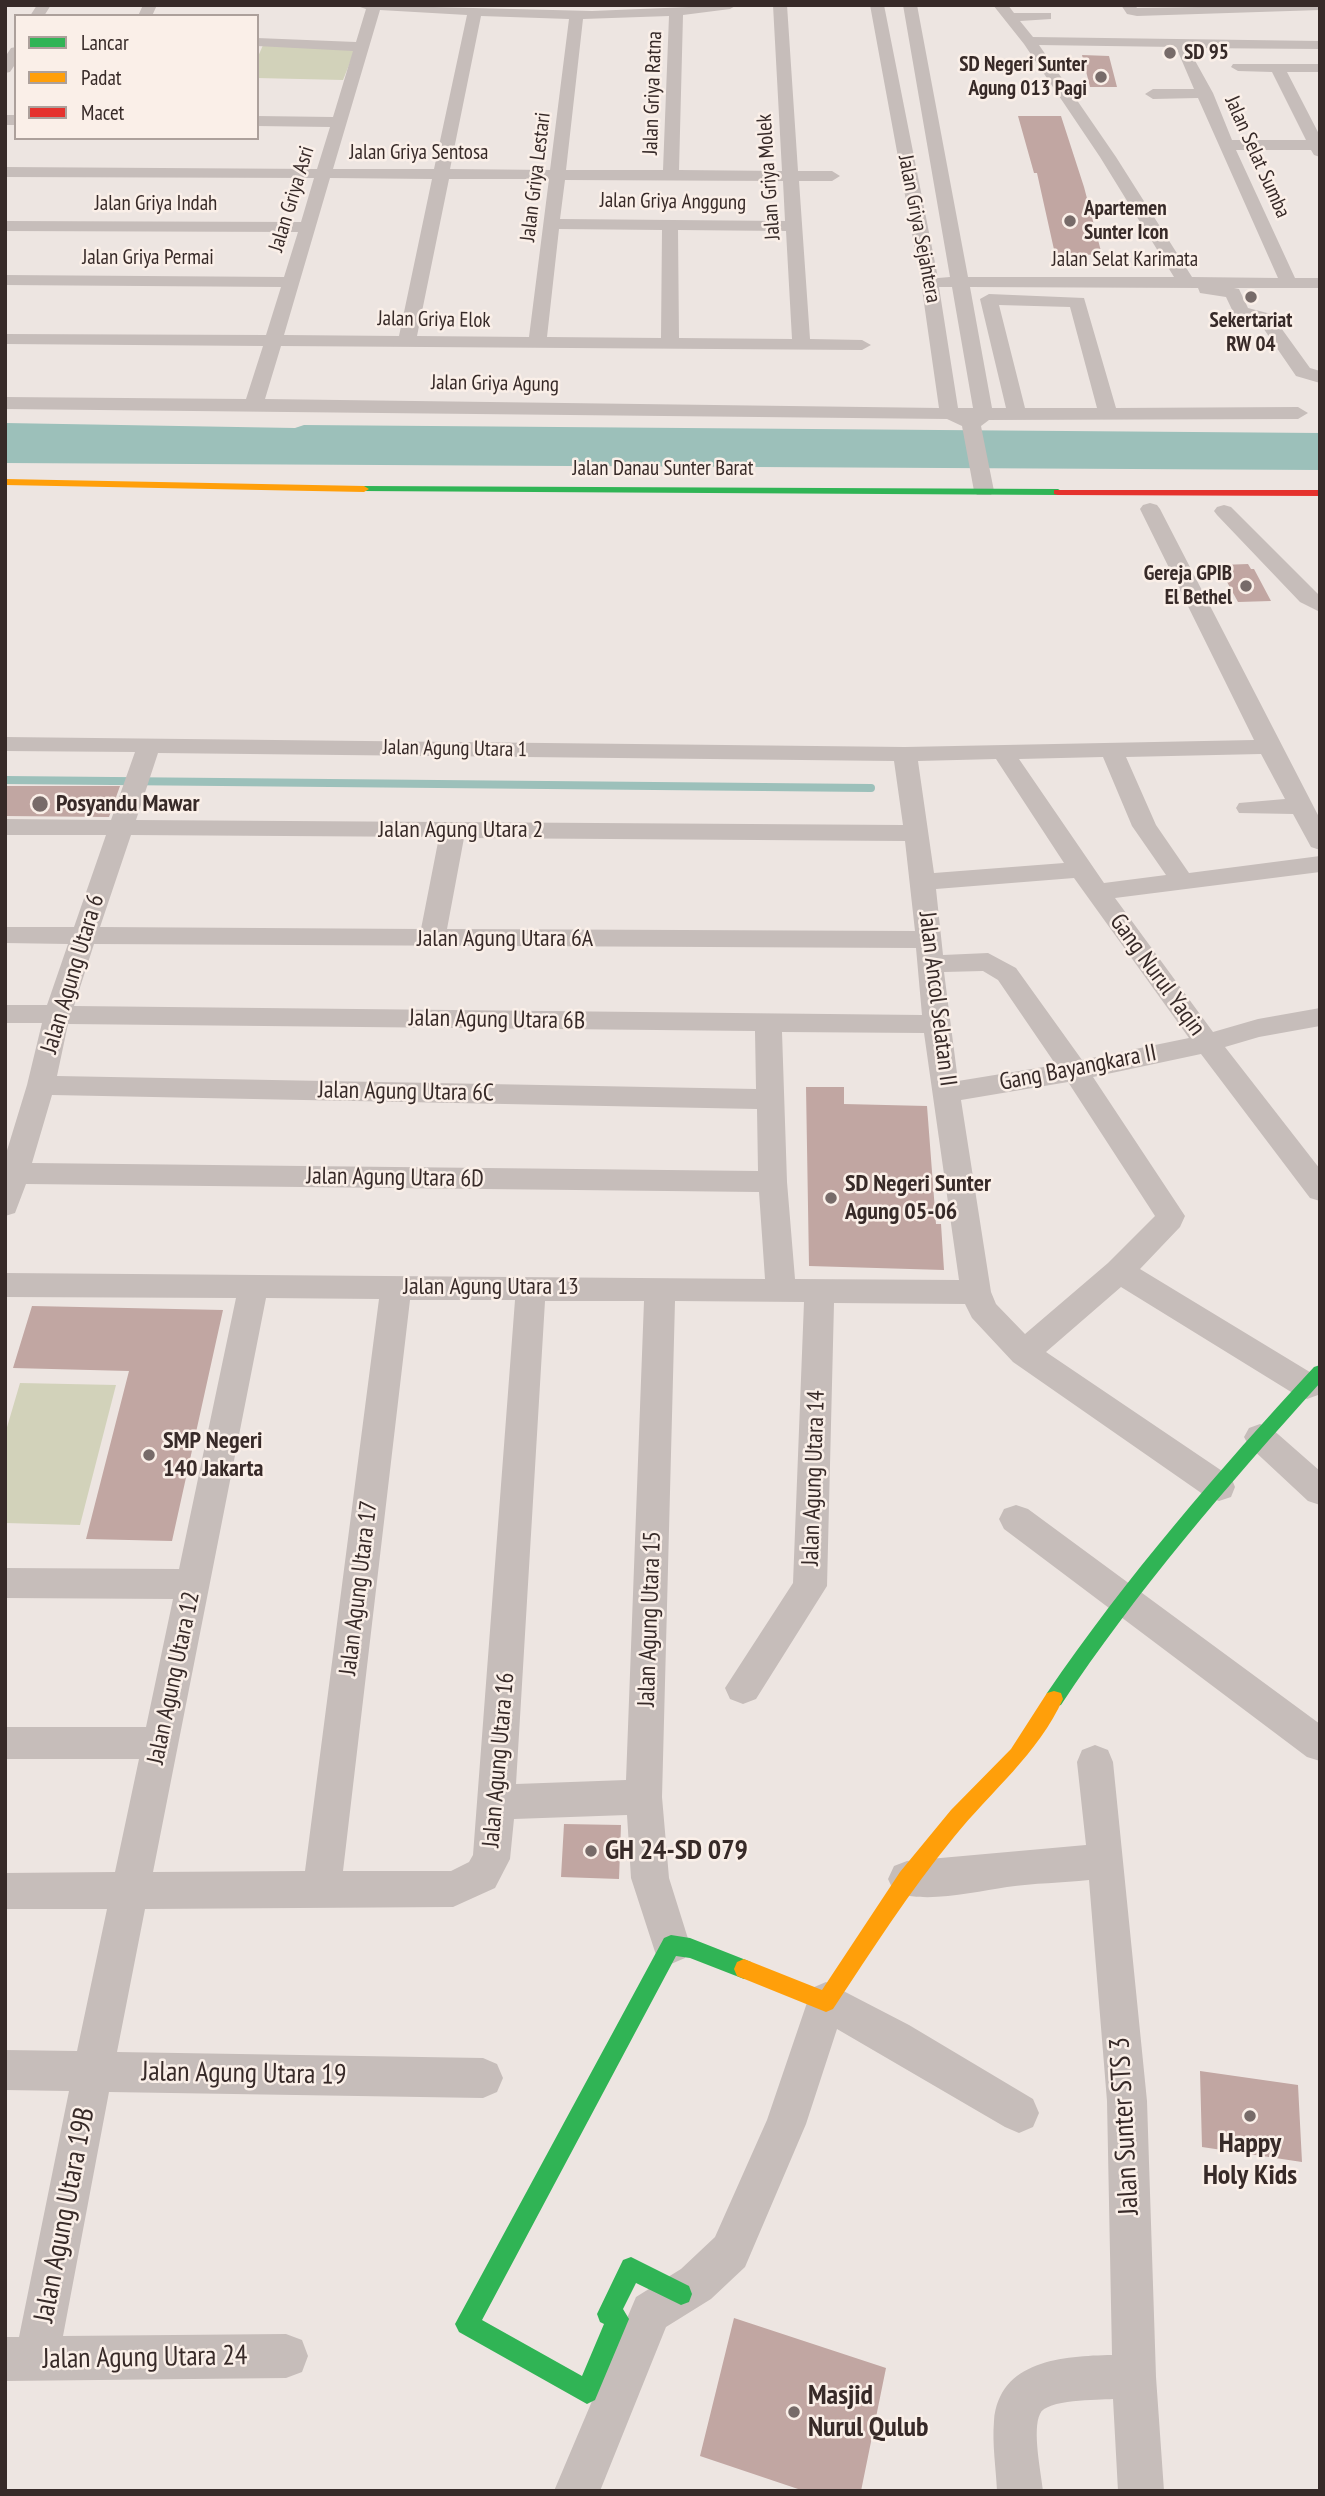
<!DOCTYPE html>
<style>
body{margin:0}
#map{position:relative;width:1325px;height:2496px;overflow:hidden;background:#ede5e1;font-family:"PT Sans Narrow",sans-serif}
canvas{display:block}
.frame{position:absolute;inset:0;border:7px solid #372a28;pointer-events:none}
.legend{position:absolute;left:14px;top:14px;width:245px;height:126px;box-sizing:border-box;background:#faefe8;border:2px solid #aca09b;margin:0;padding:9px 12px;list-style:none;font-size:21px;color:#372a28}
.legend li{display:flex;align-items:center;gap:14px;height:35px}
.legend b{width:35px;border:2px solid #aca09b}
</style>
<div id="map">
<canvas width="1325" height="2496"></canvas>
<div class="frame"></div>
<ul class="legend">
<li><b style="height:9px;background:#30b455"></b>Lancar</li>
<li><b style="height:9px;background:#ff9f0a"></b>Padat</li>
<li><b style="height:9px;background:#e5322d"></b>Macet</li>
</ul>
</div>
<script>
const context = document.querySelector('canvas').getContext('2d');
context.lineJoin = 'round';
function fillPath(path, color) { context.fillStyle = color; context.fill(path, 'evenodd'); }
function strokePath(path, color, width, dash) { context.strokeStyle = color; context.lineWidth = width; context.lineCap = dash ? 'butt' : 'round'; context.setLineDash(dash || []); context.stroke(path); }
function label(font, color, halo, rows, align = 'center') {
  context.font = font + ' "PT Sans Narrow",sans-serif'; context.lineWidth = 5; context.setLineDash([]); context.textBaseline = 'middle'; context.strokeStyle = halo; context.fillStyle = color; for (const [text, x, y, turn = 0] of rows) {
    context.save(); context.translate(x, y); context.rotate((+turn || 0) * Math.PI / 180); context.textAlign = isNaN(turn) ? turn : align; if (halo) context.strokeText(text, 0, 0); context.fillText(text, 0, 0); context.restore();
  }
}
fillPath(new Path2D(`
 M263 45 355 50 343 80 257 78V59Z
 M20 1383 116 1385 80 1525 5 1523V1434Z`), '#d2d2ba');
fillPath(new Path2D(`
 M5 423 295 428 304 425 1320 433V470L5 463Z`), '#9cc0ba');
strokePath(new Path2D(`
 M5 780 871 788`), '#9cc0ba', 8);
fillPath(new Path2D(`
 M1082 55 1109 56 1117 87H1090Z
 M1018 116H1061L1084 187 1102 255 1055 254 1037 173H1034Z
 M1248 564 1251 569H1254L1271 601 1238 602 1221 571H1224L1221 565Z
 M5 786H120L109 817 5 816Z
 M806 1087H844V1104L927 1106 936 1224H941L944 1270 809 1266Z
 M32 1306 223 1310 172 1541 86 1539 129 1371 13 1368Z
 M564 1824 621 1825 619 1879 561 1877Z
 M1200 2071 1298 2085 1302 2162 1202 2147Z
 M734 2318 886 2368 861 2491H804L700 2456Z`), '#c1a6a2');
fillPath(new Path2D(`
 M37 5H51L44 16H30Z
 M143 5H157L152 16H138Z
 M354 5 592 11 737 5 730 9 683 15 679 170 782 171 773 5H787L798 171H832L840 176 832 181H799L810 339 862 340 871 345 862 350 281 346 265 399 939 408 921 282 870 5H884L938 278 950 277 903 5H917L968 277H1174L1100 157 1024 44 993 5H1008L1014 13H1051V19L1020 21 1033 37 1320 41V49L1188 48 1213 93 1232 140H1306L1272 72 1238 71 1231 67 1233 64H1320V72H1287L1320 136V157L1314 155 1311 150H1236L1295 278H1320V288H1234L1239 289 1248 308 1271 314 1310 368 1320 371V383L1296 376 1259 322 1235 316 1226 297 1200 293 1198 288 970 287 992 408H1006L980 299 989 294 1084 298 1116 408 1298 407 1308 413 1298 419 989 420 981 426 994 491 991 495H977L974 491 962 426 947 419 5 409V397L246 399 263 346 5 344V334L266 335 281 287 5 285V275L284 277 298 232 5 231V221L301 222 314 178 5 177V167L317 169 330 127 257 126V116L333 117 353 51 257 46V38L356 42 366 9ZM380 10 467 15 434 169H333ZM481 16 569 19 550 170 450 169ZM669 16 663 170H566L583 19ZM1039 45 1176 47 1194 89H1153L1145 94 1153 99 1198 98 1278 278 1192 277 1116 157ZM330 178 432 179 399 336 284 335ZM449 179H549L529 337 417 336ZM565 180 783 181 785 221 560 219ZM559 229 662 230 661 338 547 337ZM678 230 786 231 792 339 679 338ZM939 287H952L973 408H958ZM999 305 1070 307 1097 408H1025Z
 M1121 5H1135L1137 8 1320 5V10L1137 16 1127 14Z
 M16 47V63L10 72 5 73V57L11 48Z
 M5 115H16V125H5Z
 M1150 503 1157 505 1160 509 1320 819V850L1311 847 1293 814 1239 813 1236 808 1239 803 1285 799 1261 754 1126 757 1156 825 1189 873 1320 856V872L1115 898 1213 1032 1258 1019 1320 1008V1026L1259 1037 1225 1047 1320 1169V1201L1310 1198 1201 1054 1093 1077 1185 1216 1180 1227 1140 1269 1318 1377V1395L1307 1399 1296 1395 1121 1287 1046 1352 1231 1477 1235 1487 1231 1497 1219 1501 1207 1497 1013 1362 972 1318 965 1304 834 1303 827 1586 756 1699 743 1704 730 1699 725 1688 793 1583 804 1302 675 1301 662 1797 669 1878 690 1945 685 1958 671 1964 657 1958 631 1878 627 1815 514 1819 510 1859 495 1888 453 1907 145 1909 117 2052 483 2058 497 2064 503 2078 497 2092 483 2098 109 2092 63 2336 286 2334 302 2340 308 2356 302 2372 286 2378 5 2381V2337H19L69 2091 5 2090V2050L77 2051 107 1909H5V1873L115 1872 139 1759H5V1727H146L173 1599 5 1598V1568L179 1569 236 1298 5 1297V1273L765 1279 759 1192 26 1184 15 1213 5 1216V1157L27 1085 42 1023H5V1005H47L68 944 5 943V927H74L106 835H5V819L111 820 135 752 5 751V737L905 747 1254 740 1140 509 1143 505ZM158 753 894 761 903 825 136 820ZM1103 757 1132 826 1166 875 1104 883 1019 759ZM996 759 1064 863 934 873 918 761ZM131 835 439 837 421 929 100 927ZM464 838 905 841 915 931 447 929ZM1074 878 1189 1038 1082 1060 1016 968 988 953 943 955 936 889ZM94 944 916 948 922 1015 74 1006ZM983 971 998 980 1056 1065 958 1081 944 972ZM68 1024 755 1031 756 1089 57 1076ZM782 1032 924 1033 959 1280 795 1279 787 1182ZM1068 1082 1155 1216 1108 1263 1025 1334 996 1304 991 1292 961 1100ZM52 1095 757 1109 758 1171 32 1163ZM266 1298 379 1299 305 1871 153 1872ZM410 1300H515L473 1855 469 1862 451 1871H343ZM545 1301H644L626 1780 516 1784Z
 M1224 505 1231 507 1320 596V612L1300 602 1217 515 1214 511 1217 507Z
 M1260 1424 1271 1428 1320 1471V1505L1308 1501 1249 1446 1244 1437 1249 1428Z
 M1016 1505 1028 1509 1320 1724V1761L1307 1757 1004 1529 999 1519 1004 1509Z
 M1095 1745 1108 1750 1113 1762 1147 2101 1156 2377 1164 2491H1118L1113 2399C1098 2400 1046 2399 1040 2414 1032 2430 1041 2472 1043 2491H997C996 2468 992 2444 994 2421 999 2360 1063 2356 1112 2355L1107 2101 1089 1880C1062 1883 1034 1883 1007 1887 974 1892 925 1904 894 1892L888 1879 894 1866 907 1861 1086 1845 1077 1762 1082 1750Z
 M826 1982 909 2025 1033 2099 1039 2113 1033 2127 1019 2133 1005 2127 837 2029 806 2124 745 2267 711 2299 666 2327 600 2491H554L636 2297 681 2269 715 2237 767 2120 812 1988Z`), '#c6bdba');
fillPath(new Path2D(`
 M364 486 1058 489 1063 492 1058 495 360 491V487Z
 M1320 1365V1383C1227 1486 1137 1590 1061 1705L1054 1707 1047 1705 1045 1699 1047 1693C1127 1576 1218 1471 1314 1367Z
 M671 1935 690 1938 751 1962 754 1969 751 1976 744 1979 690 1958 676 1956 482 2320 582 2376 604 2324 600 2322 597 2314 623 2260 631 2257 689 2286 692 2294 689 2302 681 2305 636 2283 623 2309 629 2319 595 2400 587 2404 459 2332 455 2324 664 1938Z`), '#30b455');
fillPath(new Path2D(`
 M5 479 364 486 369 489 364 492 5 485Z
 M1054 1691 1061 1693 1063 1699C1038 1754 991 1791 954 1837 909 1892 872 1950 833 2009L826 2012 737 1976 734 1969 737 1962 744 1959 822 1990 900 1872 951 1810 1011 1749 1047 1693Z`), '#ff9f0a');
fillPath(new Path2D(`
 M1054 490H1320V496L1058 495 1054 494Z`), '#e5322d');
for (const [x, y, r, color] of [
 [1170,53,7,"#776b69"],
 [1101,77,7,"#776b69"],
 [1070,221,7,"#776b69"],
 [1251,297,7,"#776b69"],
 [1246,586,7,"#776b69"],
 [40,804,9,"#776b69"],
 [831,1198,7,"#776b69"],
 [149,1455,7,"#776b69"],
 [591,1851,7,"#776b69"],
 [1250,2116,7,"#776b69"],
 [794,2412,7,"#776b69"]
]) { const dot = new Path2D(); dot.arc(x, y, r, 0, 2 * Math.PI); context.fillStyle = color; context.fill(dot); strokePath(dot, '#faefe8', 2.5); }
label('bold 21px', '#372a28', '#faefe8', [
 ["SD 95",1184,53],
 ["SD Negeri Sunter",1087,65,"right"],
 ["Agung 013 Pagi",1087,89,"right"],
 ["Apartemen",1084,209],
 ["Sunter Icon",1084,233],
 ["Sekertariat",1251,321,"center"],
 ["RW 04",1251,345,"center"],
 ["Gereja GPIB",1232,574,"right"],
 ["El Bethel",1232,598,"right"]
], 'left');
label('21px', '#372a28', '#faefe8', [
 ["Jalan Griya Ratna",653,93,-88],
 ["Jalan Griya Sentosa",419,153],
 ["Jalan Selat Sumba",1257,157,66],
 ["Jalan Griya Lestari",536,177,-83],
 ["Jalan Griya Molek",769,177,-94],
 ["Jalan Griya Asri",292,199,-73],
 ["Jalan Griya Anggung",673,202,1],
 ["Jalan Griya Indah",156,204],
 ["Jalan Griya Sejahtera",919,229,79],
 ["Jalan Griya Permai",148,258],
 ["Jalan Selat Karimata",1125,260],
 ["Jalan Griya Elok",434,320,1],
 ["Jalan Griya Agung",495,384,1],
 ["Jalan Danau Sunter Barat",663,469],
 ["Jalan Agung Utara 1",455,749,1]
]);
label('bold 24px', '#372a28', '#faefe8', [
 ["Posyandu Mawar",56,804],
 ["SD Negeri Sunter",845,1184],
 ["Agung 05-06",845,1212],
 ["SMP Negeri",163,1441],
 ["140 Jakarta",163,1469]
], 'left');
label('24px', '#372a28', '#faefe8', [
 ["Jalan Agung Utara 2",461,830],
 ["Jalan Agung Utara 6A",505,939],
 ["Jalan Agung Utara 6",73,974,-73],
 ["Gang Nurul Yaqin",1157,975,54],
 ["Jalan Ancol Selatan II",937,999,83],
 ["Jalan Agung Utara 6B",497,1020,1],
 ["Gang Bayangkara II",1078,1068,-11],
 ["Jalan Agung Utara 6C",406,1092,1],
 ["Jalan Agung Utara 6D",395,1178,1],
 ["Jalan Agung Utara 13",491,1287],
 ["Jalan Agung Utara 14",814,1478,-88],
 ["Jalan Agung Utara 17",359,1588,-83],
 ["Jalan Agung Utara 15",650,1619,-88],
 ["Jalan Agung Utara 12",174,1678,-78],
 ["Jalan Agung Utara 16",499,1760,-85]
]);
label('bold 28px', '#372a28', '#faefe8', [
 ["GH 24-SD 079",605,1851],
 ["Happy",1250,2144,"center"],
 ["Holy Kids",1250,2176,"center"],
 ["Masjid",808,2396],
 ["Nurul Qulub",808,2428]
], 'left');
label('28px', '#372a28', '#faefe8', [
 ["Jalan Agung Utara 19",244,2074,1],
 ["Jalan Sunter STS 3",1125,2126,-93],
 ["Jalan Agung Utara 19B",65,2215,-79],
 ["Jalan Agung Utara 24",145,2358,-1]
]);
</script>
